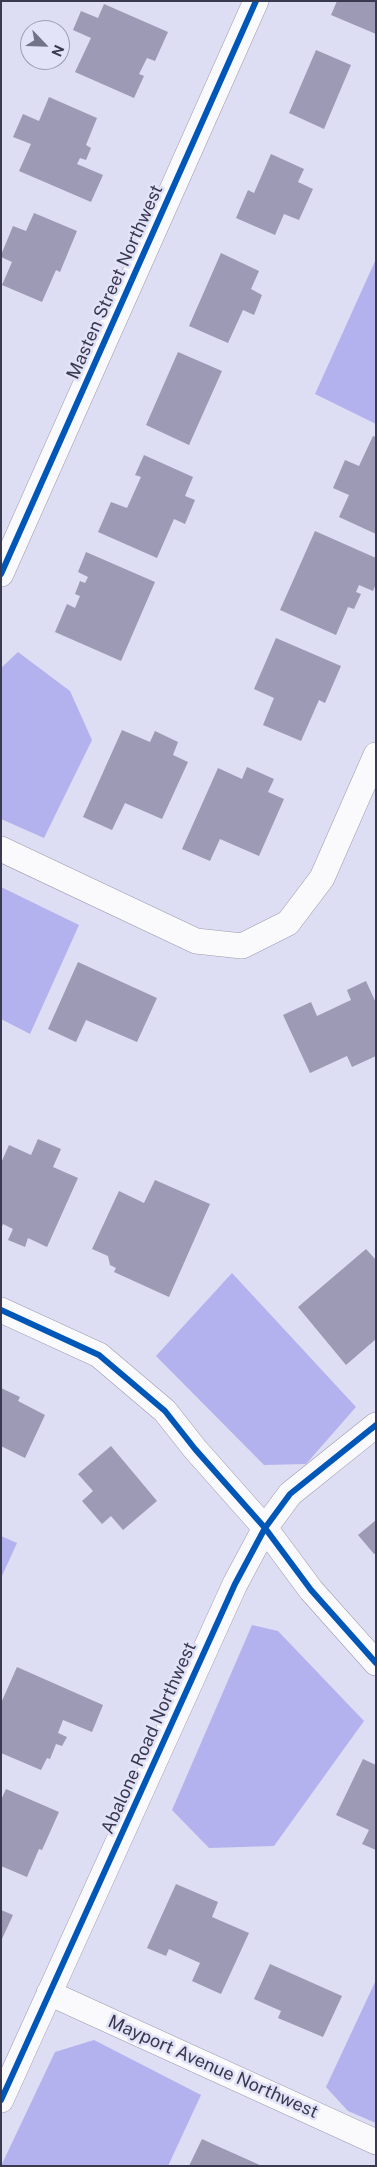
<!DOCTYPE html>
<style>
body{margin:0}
#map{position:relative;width:377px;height:2167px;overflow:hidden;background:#ddddf4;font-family:"Public Sans",sans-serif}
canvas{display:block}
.frame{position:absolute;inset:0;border:2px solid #39394f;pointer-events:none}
.north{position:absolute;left:20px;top:20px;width:50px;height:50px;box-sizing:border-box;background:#e2e2f8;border:1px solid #9e9eb4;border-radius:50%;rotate:114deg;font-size:14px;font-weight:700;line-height:20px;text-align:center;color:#39394f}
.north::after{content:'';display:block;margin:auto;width:18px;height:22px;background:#727289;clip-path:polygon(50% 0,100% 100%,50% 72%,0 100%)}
</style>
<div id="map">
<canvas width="377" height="2167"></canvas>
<div class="frame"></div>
<div class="north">N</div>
</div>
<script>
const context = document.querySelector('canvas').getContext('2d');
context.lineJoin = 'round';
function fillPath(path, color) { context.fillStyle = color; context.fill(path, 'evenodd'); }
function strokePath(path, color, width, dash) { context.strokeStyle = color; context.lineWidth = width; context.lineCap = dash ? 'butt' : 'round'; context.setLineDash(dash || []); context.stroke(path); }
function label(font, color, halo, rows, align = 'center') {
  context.font = font + ' "Public Sans",sans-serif'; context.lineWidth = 5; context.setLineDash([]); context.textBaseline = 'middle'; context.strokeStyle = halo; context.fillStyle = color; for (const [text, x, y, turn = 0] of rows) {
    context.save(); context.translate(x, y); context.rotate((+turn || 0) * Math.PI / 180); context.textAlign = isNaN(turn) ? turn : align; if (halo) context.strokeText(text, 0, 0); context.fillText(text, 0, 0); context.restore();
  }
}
fillPath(new Path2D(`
 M376 259V424L315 394Z
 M18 652 70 691 92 740 44 838 1 819V668Z
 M1 887 79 925 30 1034 1 1019Z
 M232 1273 356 1407 306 1464 264 1465 156 1356Z
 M1 1536 17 1543 1 1578Z
 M252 1625 278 1631 364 1721 274 1846 209 1848 172 1810Z
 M376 1980V2123L348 2111 326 2087Z
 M94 2040 201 2095 168 2166H1L55 2052Z`), '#b4b2ee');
fillPath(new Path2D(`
 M337 1H376V34L331 15Z
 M104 4 168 32 155 61 147 58 139 74 144 76 134 98 75 72 91 38 73 30 81 11 98 18Z
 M316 50 351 65 324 129 289 113Z
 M49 97 97 118 86 145 91 148 86 160 80 158 77 164 103 175 91 202 19 171 31 144 13 137 23 114 39 121Z
 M271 154 304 169 298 182 313 189 299 220 284 214 275 235 236 218 248 190 254 193Z
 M34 213 77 231 60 272 56 270 42 302 2 285 12 262 1 257V255L13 226 26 231Z
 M221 253 259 271 251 289 262 295 254 315 243 310 228 343 189 326Z
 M178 352 222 371 189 445 146 425Z
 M373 436 376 437V534L339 517 349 495 333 488 345 460 359 466Z
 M144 455 193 477 185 496 195 500 185 524 174 519 157 558 98 532 111 502 127 508 141 477 135 475Z
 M315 531 376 558V584L373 591 359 585 356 592 361 594 354 609 348 607 336 635 280 610Z
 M86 552 155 582 121 661 55 632 67 604 75 608 80 596 75 594 80 581 85 583 88 577 78 572Z
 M276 638 341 666 325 703 319 700 301 741 263 725 274 698 254 689Z
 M122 730 150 742 155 731 178 742 173 755 188 762 162 819 125 803 112 830 83 817Z
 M247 767 274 779 268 792 284 799 259 856 220 839 210 861 182 849 218 768 242 779Z
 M78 962 157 998 137 1042 86 1020 76 1042 48 1029Z
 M366 981 376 1003V1056L352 1067 347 1056 310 1073 283 1015 311 1002 317 1016 351 1000 347 990Z
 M38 1139 61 1149 53 1167 78 1178 47 1247 28 1238 25 1247 8 1240 13 1229 3 1224 1 1229V1163L9 1145 31 1155Z
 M155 1180 210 1204 169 1297 114 1272 116 1268 110 1265 108 1256 92 1249 119 1191 144 1203Z
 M366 1249 376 1260V1339L346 1365 298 1307Z
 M1 1388 20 1397 18 1401 45 1415 25 1458 1 1446Z
 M111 1446 157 1501 123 1530 111 1516 102 1524 82 1501 93 1491 78 1474Z
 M376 1520V1553L374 1554 358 1535Z
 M17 1667 103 1705 92 1732 63 1720 58 1733 67 1737 62 1746 56 1744 50 1759 47 1758 41 1770 1 1753V1703Z
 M363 1759 376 1765V1850L362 1844 369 1830 336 1815Z
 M6 1789 59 1812 42 1850 39 1849 27 1877 1 1866V1800Z
 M176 1884 218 1902 212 1917 249 1933 221 1994 192 1981 200 1963 169 1949 166 1956 147 1948Z
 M1 1910 13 1915 1 1941Z
 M270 1964 342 1996 323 2037 278 2018 281 2011 254 1999Z
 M202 2139 215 2145 262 2166H189Z`), '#9c9ab4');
const minor = new Path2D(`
 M1 574 256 1
 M1 849 196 941 242 946 288 923 322 878 376 755
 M1 1310 99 1355 165 1411 195 1449 265 1528 311 1590 376 1663
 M49 1993 376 2142
 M1 2100 235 1584 265 1528 290 1494 376 1425`);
strokePath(minor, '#9b9aae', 26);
strokePath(minor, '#fafafd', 25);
strokePath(new Path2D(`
 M1 574 256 1
 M1 1310 99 1355 165 1411 195 1449 265 1528 311 1590 376 1663
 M1 2100 235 1584 265 1528 290 1494 376 1425`), '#0057b8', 6);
label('18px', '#39394f', '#e2e2f8', [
 ["Masten Street Northwest",115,282,-66],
 ["Abalone Road Northwest",149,1738,-66],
 ["Mayport Avenue Northwest",213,2067,24]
]);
</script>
